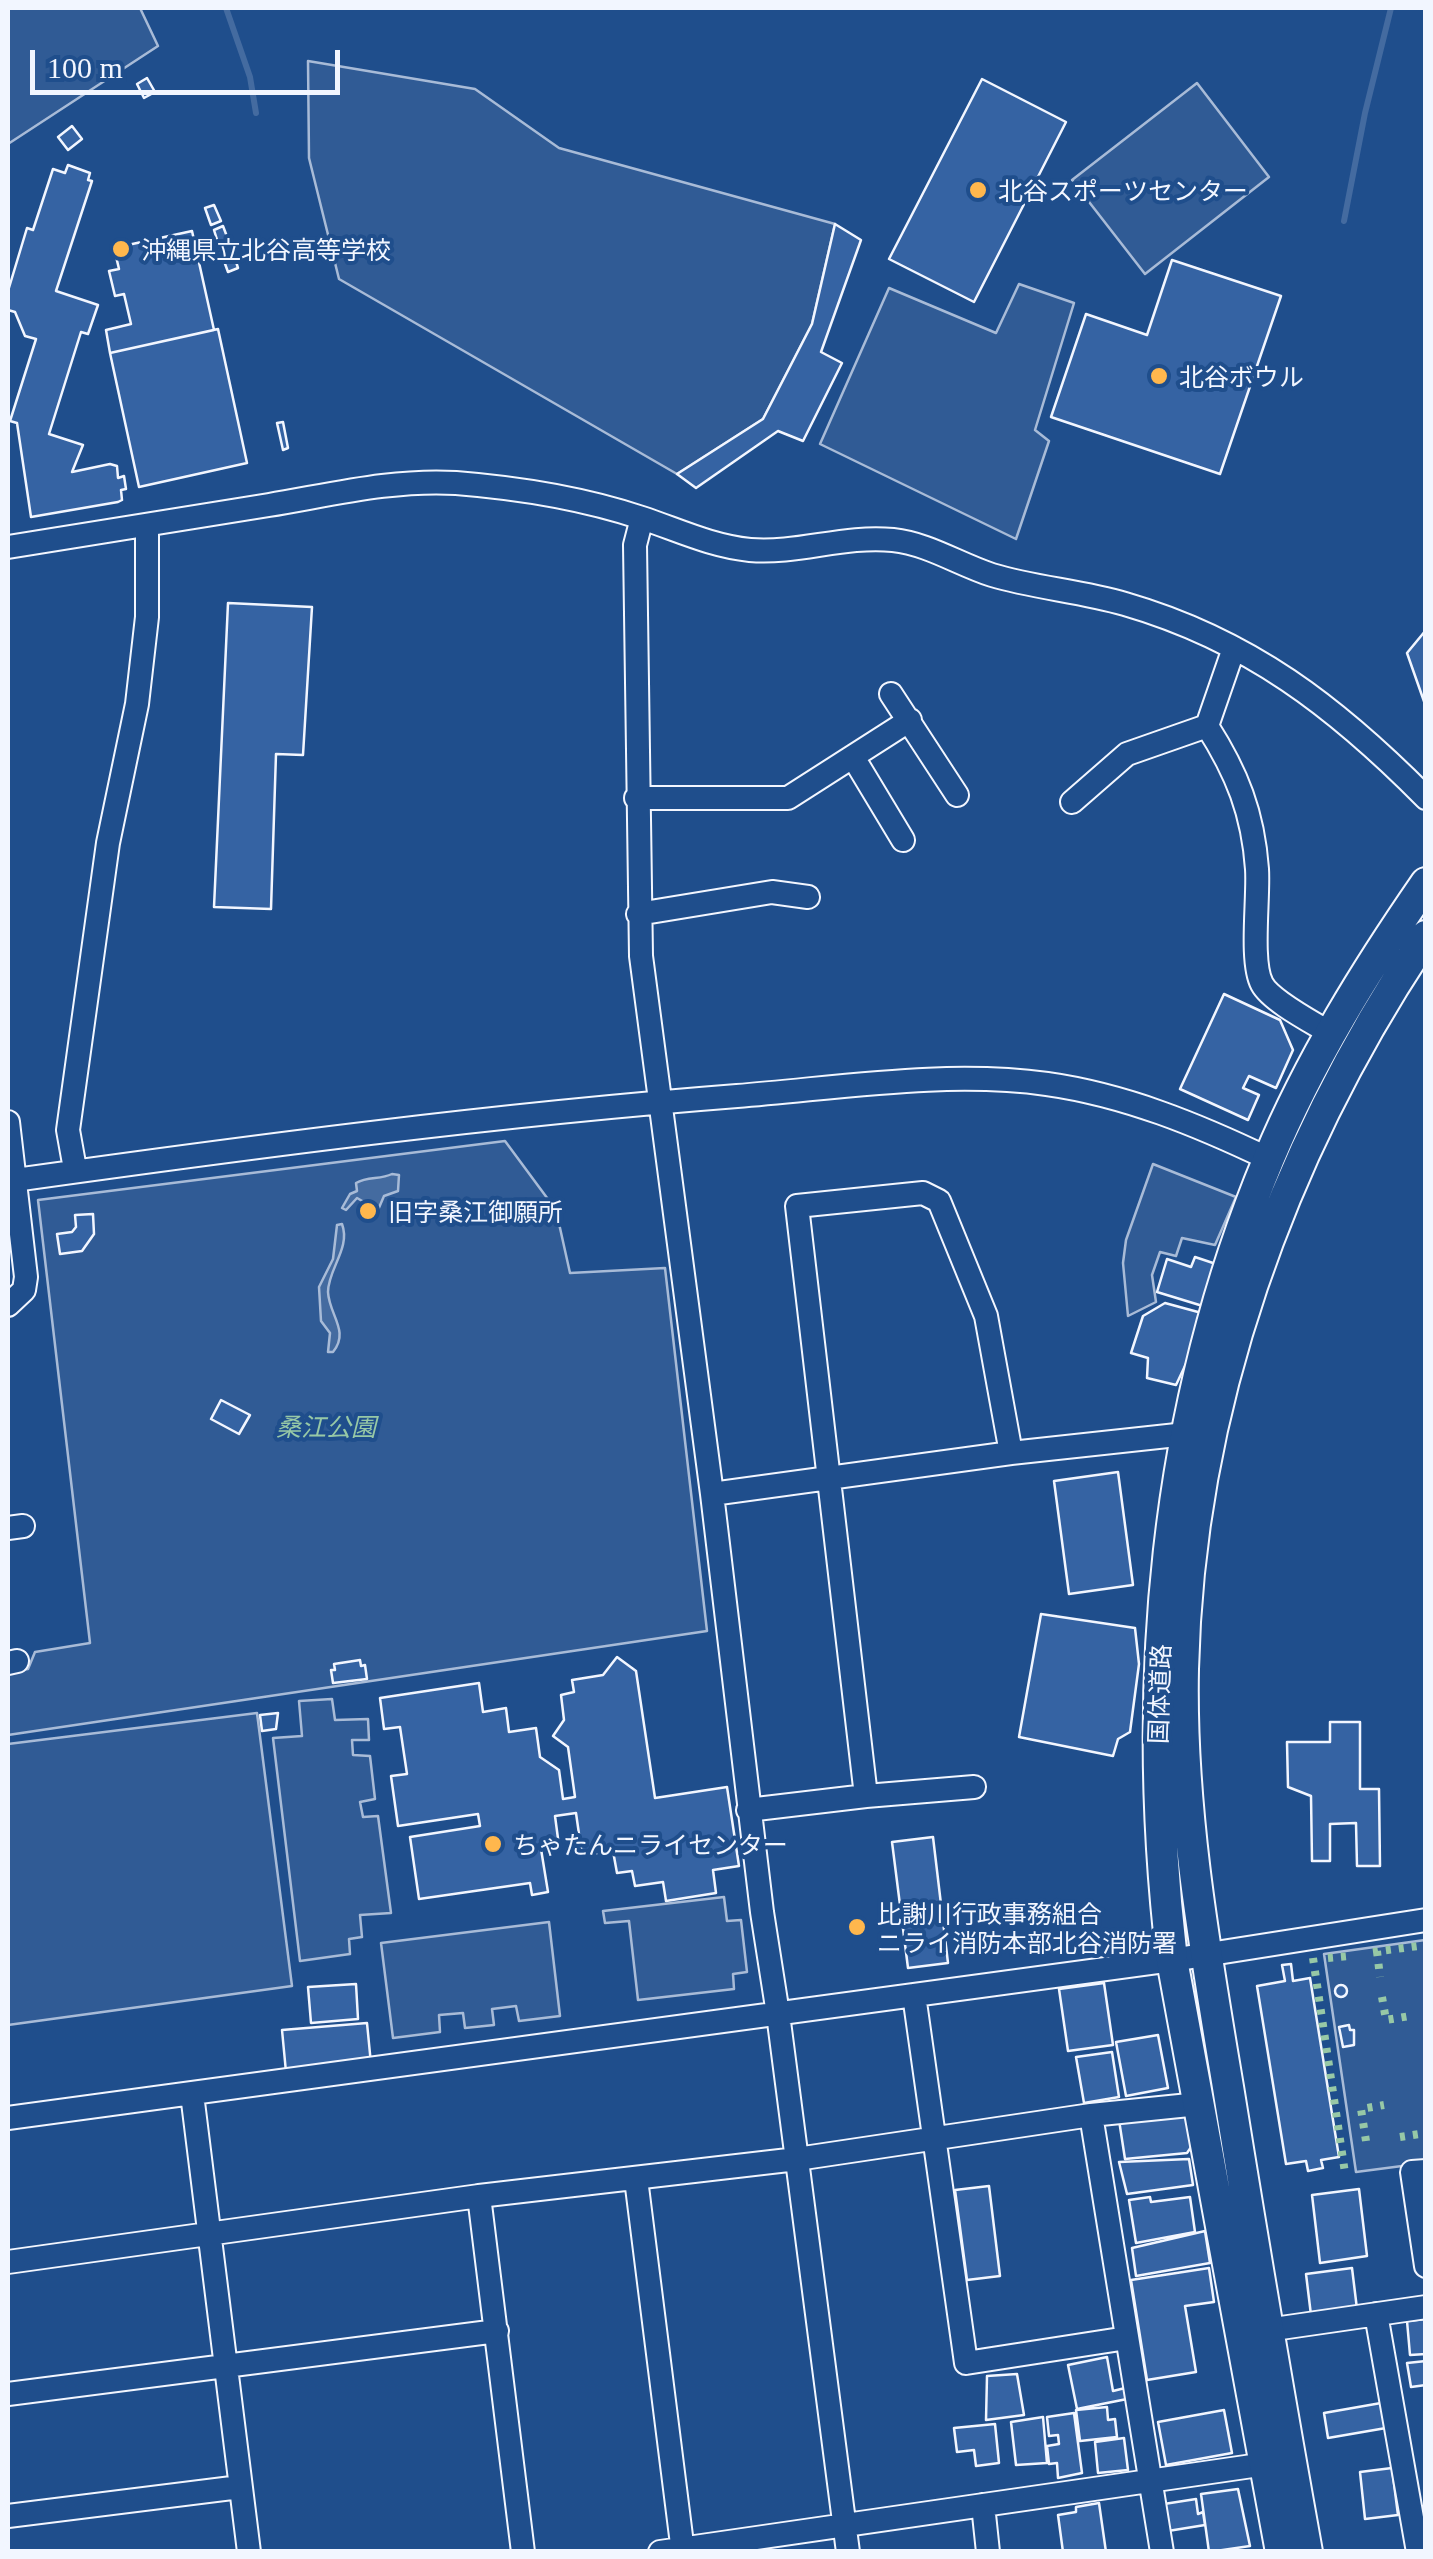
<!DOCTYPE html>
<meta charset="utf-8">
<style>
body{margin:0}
#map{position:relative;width:1433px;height:2559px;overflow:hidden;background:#1f4e8c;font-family:Georgia,serif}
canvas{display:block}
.frame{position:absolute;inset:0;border:10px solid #f2f6ff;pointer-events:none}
.scale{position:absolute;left:30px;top:50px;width:310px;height:45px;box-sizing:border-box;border:5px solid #f2f6ff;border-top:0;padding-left:12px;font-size:30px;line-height:35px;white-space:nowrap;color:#f2f6ff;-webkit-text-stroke:8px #1f4e8c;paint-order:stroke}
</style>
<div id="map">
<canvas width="1433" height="2559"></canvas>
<div class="frame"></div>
<div class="scale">100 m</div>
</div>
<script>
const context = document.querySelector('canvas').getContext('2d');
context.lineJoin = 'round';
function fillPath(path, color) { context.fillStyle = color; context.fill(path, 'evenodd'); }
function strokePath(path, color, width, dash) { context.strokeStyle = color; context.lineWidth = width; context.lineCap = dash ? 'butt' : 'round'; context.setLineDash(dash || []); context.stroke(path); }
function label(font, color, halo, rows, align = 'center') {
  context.font = font + ' Georgia,"Noto Sans JP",serif'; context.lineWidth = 8; context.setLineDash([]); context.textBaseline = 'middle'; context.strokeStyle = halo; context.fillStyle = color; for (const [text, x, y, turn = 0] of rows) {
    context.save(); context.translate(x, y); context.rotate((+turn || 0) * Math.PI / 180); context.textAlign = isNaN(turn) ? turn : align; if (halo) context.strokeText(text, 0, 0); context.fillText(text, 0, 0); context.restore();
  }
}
const built = new Path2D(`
 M8 8H140L158 46 8 144Z
 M308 61 475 89 559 148 835 224 812 324 763 419 677 474 339 279 309 158Z
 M1197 83 1269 177 1145 274 1072 180Z
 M1019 284 1074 303 1035 430 1049 441 1016 539 820 444 889 288 996 333Z
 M505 1141 556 1210 570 1273 665 1268 707 1631 8 1735V1672L28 1669 35 1652 90 1643 38 1200Z
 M1153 1164 1236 1197 1215 1245 1182 1238 1176 1256 1160 1252 1152 1275 1156 1302 1128 1316 1123 1263 1126 1240Z
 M332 1699 335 1720 368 1719 369 1740H352L353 1755 370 1756 375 1799 360 1802 363 1817 378 1816 391 1913 360 1915 362 1937 349 1939 350 1954 300 1961 273 1738 302 1736 299 1701Z
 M257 1713 292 1986 8 2025V1744Z
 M724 1897 727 1921 741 1920 747 1972 733 1974 734 1989 638 2000 629 1921 605 1923 603 1911Z
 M549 1922 560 2016 519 2021 516 2006 492 2009 494 2025 465 2028 463 2013 439 2015 440 2032 393 2038 381 1943Z
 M1425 1940V2163L1356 2172 1324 1954Z`);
fillPath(built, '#305b95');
strokePath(built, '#a8bbd7', 2.5);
const water = new Path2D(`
 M392 1174 399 1175 398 1191 384 1196 378 1210 357 1198 346 1210 342 1208 350 1194 357 1191 356 1183C368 1176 380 1180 392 1174Z
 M342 1224C351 1248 328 1269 328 1292 329 1315 350 1331 333 1352H328L330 1333 321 1321 319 1287 333 1259 337 1225Z`);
fillPath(water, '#446ba0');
strokePath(water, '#a8bbd7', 2.5);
strokePath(new Path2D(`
 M226 8 250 77 256 113
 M1344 221 1365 113 1391 8`), '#446ba0', 6);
const building = new Path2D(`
 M147 78 155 92 144 98 137 84Z
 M982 79 1066 122 974 302 889 259Z
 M72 126 82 139 68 150 58 137Z
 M68 165 90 173 88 180 92 181 56 291 98 305 88 334 81 332 49 434 83 445 72 472 110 464 117 466 118 478 124 476 126 489 121 490 122 500 118 502 31 517 17 423 10 421 36 339 25 336 15 312 8 310V291L27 228 33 230 53 169 65 173Z
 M214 205 221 221 211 225 205 208Z
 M835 224 861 240 821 352 842 363 803 441 778 431 696 488 677 474 763 419 812 324Z
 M223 226 229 242 219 246 214 230Z
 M192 231 214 330 110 353 106 330 131 324 124 294 115 296 109 271 119 269 114 248Z
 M231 246 238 268 228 272 220 250Z
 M1172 260 1281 296 1220 474 1051 417 1086 314 1147 335Z
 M218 329 247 463 139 487 110 353Z
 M283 422 288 448 283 450 277 423Z
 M228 603 312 607 303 755 276 754 271 909 214 907Z
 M1426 630V707L1407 653Z
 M1224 994 1280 1020 1293 1050 1276 1088 1249 1076 1243 1088 1259 1095 1248 1120 1180 1089Z
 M93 1214 94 1234 82 1251 60 1254 57 1234 72 1232 76 1227 75 1215Z
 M1195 1257 1219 1265 1206 1307 1157 1292 1167 1259 1191 1267Z
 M1165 1303 1209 1315 1176 1385 1147 1378 1148 1358 1131 1353 1143 1316Z
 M221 1400 250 1415 239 1434 211 1419Z
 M1118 1472 1133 1585 1069 1594 1054 1481Z
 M1041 1614 1135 1628 1139 1664 1130 1732 1118 1739 1113 1756 1019 1737Z
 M617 1657 636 1671 655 1798 727 1787 739 1866 713 1870 716 1893 666 1901 663 1882 635 1886 632 1871 617 1873 613 1851 582 1855 576 1813 555 1816 559 1846 541 1849 548 1892 532 1895 530 1883 419 1899 410 1837 480 1826 478 1814 398 1826 391 1776 407 1774 400 1727 384 1729 380 1698 479 1683 483 1712 506 1708 509 1732 536 1728 540 1757 559 1770 563 1799 575 1797 568 1747 553 1736 564 1720 561 1695 574 1692 572 1680 603 1675Z
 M360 1660 361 1666 365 1665 367 1679 333 1683 331 1670H335L334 1664Z
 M278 1713 276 1729 262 1731 260 1715Z
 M1330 1722H1360V1789H1379L1380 1866H1357L1356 1823 1330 1824V1861H1312L1311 1796 1288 1787 1287 1742H1330Z
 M933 1837 948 1963 908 1968 892 1842Z
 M1291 1964 1293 1981 1310 1978 1339 2157 1321 2160 1323 2168 1308 2171 1306 2161 1286 2164 1257 1986 1285 1981 1282 1965Z
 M1104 1983 1113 2045 1068 2051 1059 1989Z
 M356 1984 358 2019 311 2023 308 1987Z
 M1335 1991a6 6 0 1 1 12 0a6 6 0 1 1-12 0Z
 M367 2023 371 2064 286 2072 282 2030Z
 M1349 2025 1350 2030H1354V2045L1343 2047 1339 2027Z
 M1158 2035 1168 2088 1126 2096 1116 2042Z
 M1112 2052 1119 2097 1084 2103 1076 2057Z
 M1184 2114 1196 2128V2140L1187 2153 1125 2159 1119 2120Z
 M1189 2159 1193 2185 1127 2194 1119 2162Z
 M989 2186 1000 2276 967 2280 955 2190Z
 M1359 2189 1367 2256 1320 2263 1312 2195Z
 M1150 2197 1151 2202 1190 2197 1195 2232 1136 2243 1129 2200Z
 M1205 2231 1210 2263 1136 2276 1132 2248Z
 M1209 2268 1214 2302 1185 2306 1196 2372 1147 2380 1131 2280Z
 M1352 2268 1357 2309 1311 2315 1306 2274Z
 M1426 2319V2354L1410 2355 1407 2321Z
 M1107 2357 1113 2391 1125 2388 1127 2399 1077 2409 1068 2365Z
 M1426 2361V2385L1411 2387 1407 2363Z
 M1017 2374 1024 2415 986 2420 987 2376Z
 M1381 2403 1386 2428 1328 2438 1324 2413Z
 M1107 2407 1108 2420 1115 2419 1117 2437 1080 2441 1076 2410Z
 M1224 2410 1232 2453 1166 2465 1158 2422Z
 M1074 2413 1082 2473 1058 2478 1057 2463 1049 2464 1047 2446 1059 2444 1058 2435 1049 2436 1047 2417Z
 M1043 2417 1047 2463 1016 2465 1011 2422Z
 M995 2424 999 2463 976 2466 974 2450 957 2452 954 2428Z
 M1124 2438 1128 2470 1098 2473 1095 2442Z
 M1392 2468 1398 2515 1365 2519 1360 2472Z
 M1238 2489 1250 2546 1209 2552 1201 2494Z
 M1196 2499 1198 2514 1203 2512 1205 2525 1168 2531 1164 2504Z
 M1099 2503 1106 2552H1063L1058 2515 1076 2512V2507Z`);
fillPath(building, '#3563a3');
strokePath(building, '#f2f6ff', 2.5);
const minor = new Path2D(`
 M642 518 635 545 641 956 712 1494 762 1912 778 2014 848 2552
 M8 547C95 533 182 519 269 505 330 495 394 479 456 483 519 488 582 498 642 518 678 530 711 546 750 550 798 554 844 535 893 540 929 544 958 564 992 575 1035 588 1081 591 1125 604 1249 640 1336 707 1426 798
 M891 694 957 795
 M1207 726C1237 773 1253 813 1257 869 1259 897 1250 962 1262 984 1271 1001 1312 1022 1330 1033
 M853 757 903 840
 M636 798H788L910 720
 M1072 802 1127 754 1207 726 1234 648
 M638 914 772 892 808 897
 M8 1122 26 1277 24 1290 8 1305
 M75 1169 68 1130 108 843 137 704 147 617V525
 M8 1181C250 1147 493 1115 737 1096 839 1088 945 1070 1047 1084 1125 1095 1198 1125 1269 1159
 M712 1494 1011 1453 1186 1434
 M8 1528 23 1526
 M8 1663 17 1661
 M866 1796 974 1787
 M748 1810 866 1796 797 1206 923 1193 939 1201 986 1316 1011 1453
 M914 1995 966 2363 1127 2338
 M192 2094 249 2552
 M1091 2115 1162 2552
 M8 2118 1172 1960 1426 1920
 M1426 2171 1412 2172 1426 2266
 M636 2179 683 2552
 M479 2196 523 2552
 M8 2262 479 2196 797 2159 1091 2115 1199 2104
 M1376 2314 1418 2552
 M1267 2330 1426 2307
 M8 2394 497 2331
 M983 2505 988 2552
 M8 2516 240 2487
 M660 2552 1266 2464`);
const major = new Path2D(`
 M1281 2552 1172 1960C1140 1689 1163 1411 1269 1158 1310 1060 1366 970 1426 883
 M1307 2552C1279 2397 1253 2242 1228 2087 1205 1949 1180 1809 1183 1669 1189 1407 1281 1152 1426 936`);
strokePath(minor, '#f2f6ff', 26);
strokePath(major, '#f2f6ff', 34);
strokePath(minor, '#1f4e8c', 22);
strokePath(major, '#1f4e8c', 30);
strokePath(new Path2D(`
 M1377 1951 1380 1977
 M1373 1952 1426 1945
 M1313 1958 1345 2173
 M1328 1958 1350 1956
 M1382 1997 1386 2020 1410 2016
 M1400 2137 1426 2133
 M1366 2141 1361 2109 1384 2105`), '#97c8a6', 8, [5, 8]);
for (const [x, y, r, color] of [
 [978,190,10,"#ffb74d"],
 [121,249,10,"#ffb74d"],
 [1159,376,10,"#ffb74d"],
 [368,1211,10,"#ffb74d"],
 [493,1844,10,"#ffb74d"],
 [857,1927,10,"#ffb74d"]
]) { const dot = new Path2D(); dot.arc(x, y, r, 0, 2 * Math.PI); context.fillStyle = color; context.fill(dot); strokePath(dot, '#1f4e8c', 4); }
label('25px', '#f2f6ff', '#1f4e8c', [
 ["北谷スポーツセンター",998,190],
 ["沖縄県立北谷高等学校",141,249],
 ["北谷ボウル",1179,376],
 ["旧字桑江御願所",388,1211],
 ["ちゃたんニライセンター",513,1844],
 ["比謝川行政事務組合",877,1913],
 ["ニライ消防本部北谷消防署",877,1942]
], 'left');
label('italic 25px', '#97c8a6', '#1f4e8c', [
 ["桑江公園",326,1426]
]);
label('25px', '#f2f6ff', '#1f4e8c', [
 ["国体道路",1159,1694,-88]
]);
</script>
